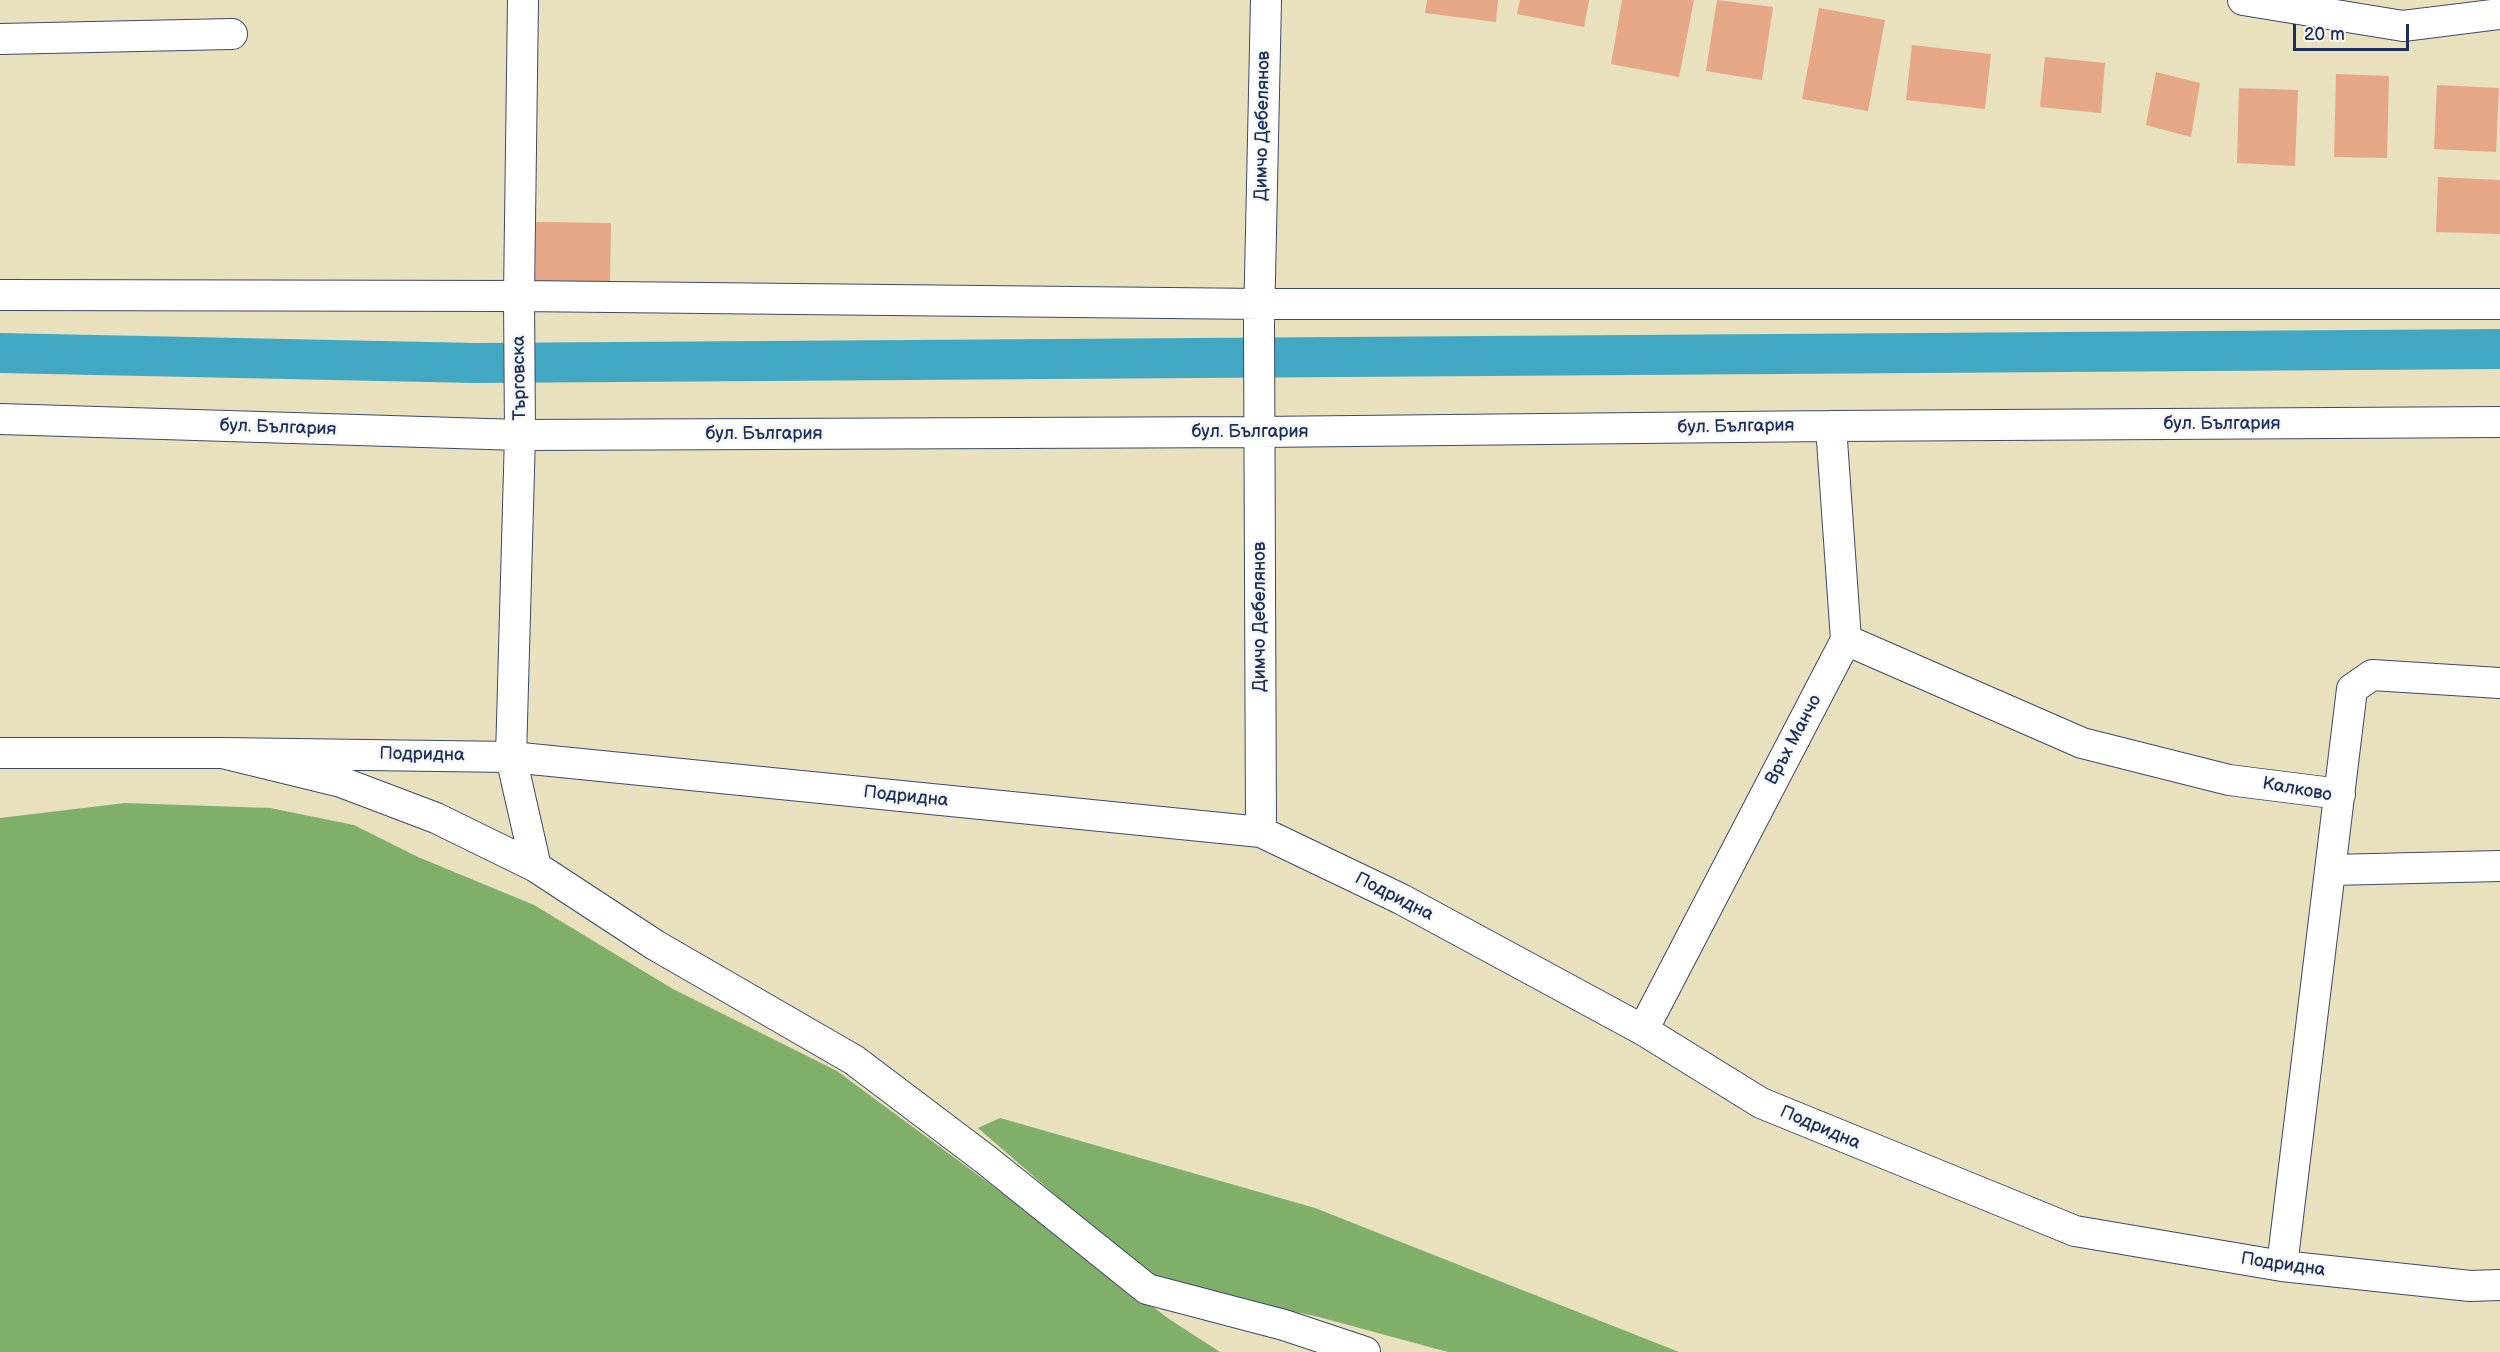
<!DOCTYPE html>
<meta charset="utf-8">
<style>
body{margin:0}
#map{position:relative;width:2500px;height:1352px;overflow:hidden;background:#e9e0be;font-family:"Balsamiq Sans",sans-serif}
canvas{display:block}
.scale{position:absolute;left:2293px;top:24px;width:116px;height:27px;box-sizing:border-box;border:3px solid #1b2f5e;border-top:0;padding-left:8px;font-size:18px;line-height:21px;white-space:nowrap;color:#1b2f5e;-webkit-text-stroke:4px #f6f6f2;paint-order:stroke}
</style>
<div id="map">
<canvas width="2500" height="1352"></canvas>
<div class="scale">20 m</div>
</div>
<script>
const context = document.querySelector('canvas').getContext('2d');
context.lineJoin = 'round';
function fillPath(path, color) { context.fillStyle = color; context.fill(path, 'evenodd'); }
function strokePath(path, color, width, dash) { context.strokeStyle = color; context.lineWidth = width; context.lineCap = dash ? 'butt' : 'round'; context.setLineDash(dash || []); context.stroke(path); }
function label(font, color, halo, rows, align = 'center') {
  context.font = font + ' "Balsamiq Sans",sans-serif'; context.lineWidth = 4.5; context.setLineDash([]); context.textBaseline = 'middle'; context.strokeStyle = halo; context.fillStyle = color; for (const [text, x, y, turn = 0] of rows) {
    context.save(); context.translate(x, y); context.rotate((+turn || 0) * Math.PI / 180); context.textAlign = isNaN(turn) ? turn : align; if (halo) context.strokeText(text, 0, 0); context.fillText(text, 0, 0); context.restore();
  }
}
fillPath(new Path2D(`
 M125 803 270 808 354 825 418 857 534 905 673 989 837 1071 1047 1226 1169 1319 1220 1352H0V818Z
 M1000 1118 1315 1208 1679 1352H1448L1315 1316 1160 1286 978 1128Z`), '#7faf68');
strokePath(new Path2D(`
 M0 353 476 363 2500 349`), '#42a7c2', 40);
fillPath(new Path2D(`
 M1427 0H1498L1496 22 1425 13Z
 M1520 0H1589L1584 27 1517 14Z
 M1622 0H1694L1679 77 1611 64Z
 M1717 0 1773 7 1762 80 1706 71Z
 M1819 8 1885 20 1868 111 1802 99Z
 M1912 45 1991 54 1985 109 1906 100Z
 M2045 57 2105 63 2101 113 2040 107Z
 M2156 72 2200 83 2191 137 2146 125Z
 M2336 74 2389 76 2387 158 2334 157Z
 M2437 85 2499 88 2496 152 2434 149Z
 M2239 88 2298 90 2295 166 2237 163Z
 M2438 177 2500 180V234L2436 232Z
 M536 222 611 223 610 283 535 282Z`), '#e5a785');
const minor = new Path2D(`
 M523 0 519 296 520 435 511 757 536 867
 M2243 0 2403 26 2500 14
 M0 39 232 34
 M0 295 519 296 1260 304H2500
 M0 419 520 435 1259 432 1831 426 2500 422
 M1846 640 2082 743 2229 780 2340 794
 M0 753H222L341 782 436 818 536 867 655 945 854 1060 985 1159 1147 1289 1284 1325 1365 1352
 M222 753 511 757 1261 832 1401 899 1643 1030 1761 1103 2075 1231 2282 1266 2470 1286 2500 1285
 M1261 832 1259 324 1266 0
 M2331 870 2500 866
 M1643 1030 1846 640 1831 426
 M2282 1266 2352 689 2372 675 2500 683`);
strokePath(minor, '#3a4a6c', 32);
strokePath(minor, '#fff', 30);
label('18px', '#1b2f5e', '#f6f6f2', [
 ["Димчо Дебелянов",1263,126,-89],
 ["Търговска",520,378,-91],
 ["бул. България",2222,424],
 ["бул. България",1736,427,-1],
 ["бул. България",278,428,2],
 ["бул. България",1250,432],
 ["бул. България",764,434],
 ["Димчо Дебелянов",1260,617,-90],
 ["Връх Манчо",1794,740,-62],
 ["Подридна",422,755,1],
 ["Калково",2297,790,10],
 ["Подридна",906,797,6],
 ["Подридна",1394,897,27],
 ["Подридна",1820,1128,23],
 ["Подридна",2283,1265,8]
]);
</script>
